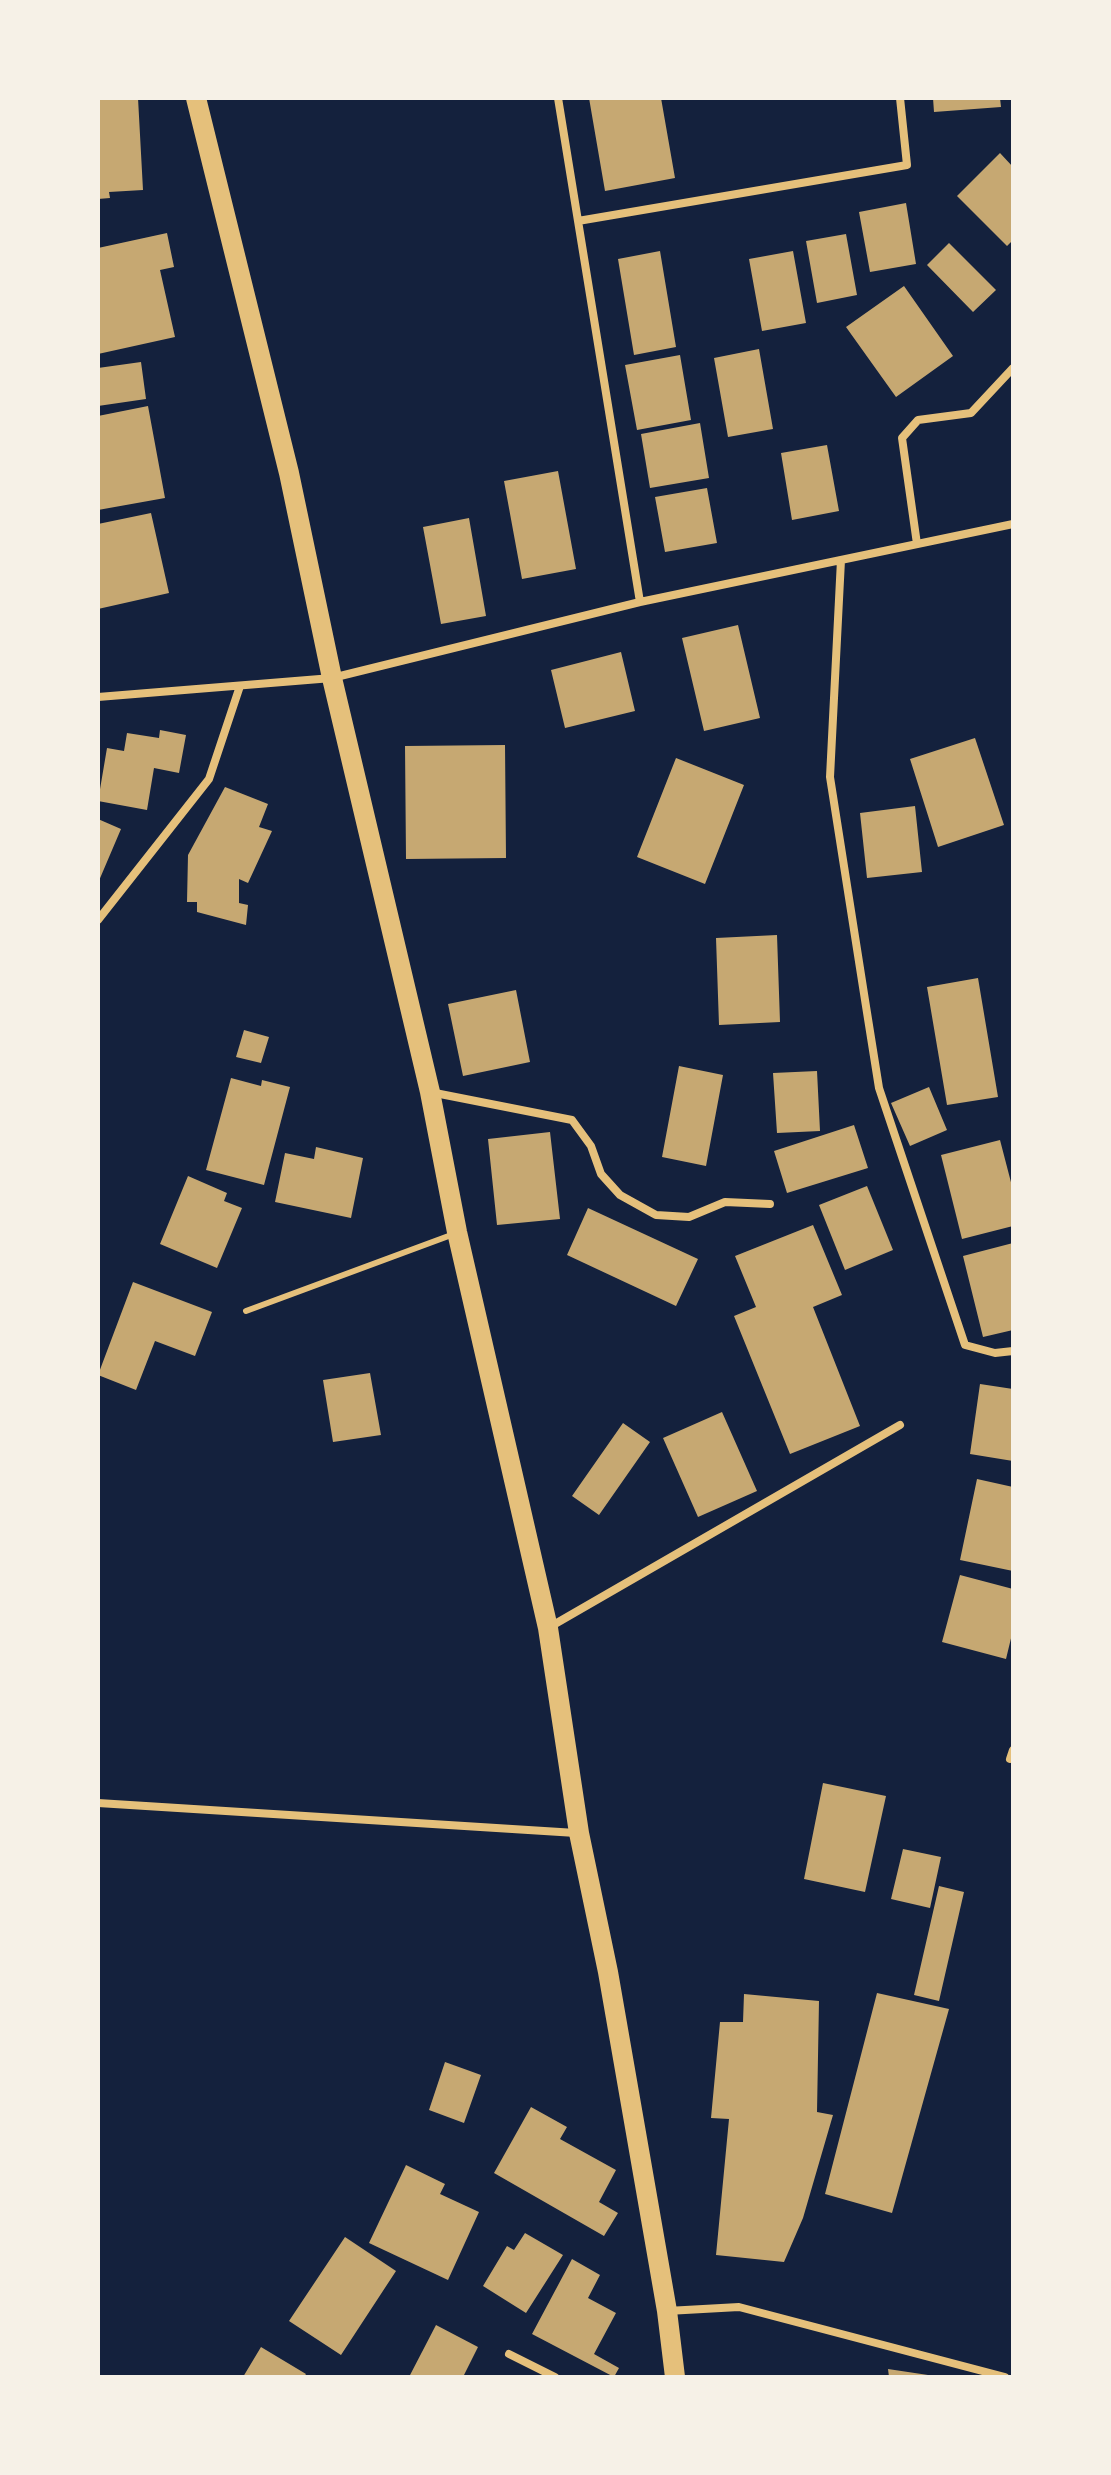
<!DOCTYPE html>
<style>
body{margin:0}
#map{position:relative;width:1111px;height:2475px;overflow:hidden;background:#14213d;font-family:Lora,serif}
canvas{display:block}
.frame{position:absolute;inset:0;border:100px solid #f6f1e7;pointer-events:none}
</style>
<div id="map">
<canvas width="1111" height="2475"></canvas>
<div class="frame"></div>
</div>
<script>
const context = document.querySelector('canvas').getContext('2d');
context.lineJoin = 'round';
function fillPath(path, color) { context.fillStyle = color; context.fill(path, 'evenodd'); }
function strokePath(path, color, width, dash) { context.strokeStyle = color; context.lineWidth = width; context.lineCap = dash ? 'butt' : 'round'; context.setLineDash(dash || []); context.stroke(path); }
fillPath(new Path2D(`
 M98 98H138L143 190 109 192 110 198 98 199Z
 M589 98H661L675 178 605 191Z
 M933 98H1000L1001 107 934 112Z
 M1000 153 1013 167V240L1007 246 957 196Z
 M906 203 916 264 870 272 859 212Z
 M167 233 174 267 160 270 175 337 98 354V248Z
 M846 234 857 295 817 303 806 241Z
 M949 243 996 290 973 312 927 265Z
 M660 251 676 347 634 355 618 259Z
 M793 251 806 323 762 331 749 259Z
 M904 286 953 356 896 397 846 327Z
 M759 349 773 429 728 437 714 358Z
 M680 355 691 420 637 430 625 365Z
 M141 362 146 399 98 406V368Z
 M148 406 165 498 98 510V416Z
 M700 423 709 478 650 488 641 434Z
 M827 445 839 511 792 520 781 453Z
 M558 471 576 569 522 579 504 481Z
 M707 488 717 543 665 552 655 497Z
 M151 513 169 593 98 609V524Z
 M469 518 486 616 441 624 423 527Z
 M738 625 760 718 704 731 682 638Z
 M621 652 635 711 565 728 551 670Z
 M160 730 186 735 179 773 154 768 147 810 98 801 107 748 124 751 127 733 159 738Z
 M975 738 1004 825 938 847 910 759Z
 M505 745 506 858 406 859 405 746Z
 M676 758 744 785 705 884 637 857Z
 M225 787 268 804 259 827 272 831 248 883 239 879V903L248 905 246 925 197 912V902H187L188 855Z
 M915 806 922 872 867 878 860 813Z
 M98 819 121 829 98 883Z
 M777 935 780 1022 719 1025 716 938Z
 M978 978 998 1097 947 1105 927 987Z
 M516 990 530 1062 463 1076 448 1004Z
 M244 1030 269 1037 261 1063 236 1057Z
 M679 1066 723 1075 706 1166 662 1157Z
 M817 1071 820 1131 777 1133 773 1073Z
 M231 1078 261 1086 262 1080 290 1087 264 1185 206 1170Z
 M929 1087 947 1130 910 1146 891 1103Z
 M854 1125 868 1168 787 1193 774 1151Z
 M550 1132 560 1219 497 1225 488 1139Z
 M1000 1140 1013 1190V1226L962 1239 941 1155Z
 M316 1147 363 1158 351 1218 275 1202 285 1153 314 1159Z
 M188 1176 227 1193 224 1201 242 1208 217 1268 160 1244Z
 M867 1186 893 1250 845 1270 819 1205Z
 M588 1208 698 1259 676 1306 567 1255Z
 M813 1225 842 1295 813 1307 860 1426 790 1454 734 1316 756 1307 735 1256Z
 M1013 1243V1330L983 1337 963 1256Z
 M133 1282 212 1312 195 1356 155 1341 136 1390 98 1375Z
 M370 1373 381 1435 333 1442 323 1380Z
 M980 1384 1013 1389V1461L970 1454Z
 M722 1412 757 1491 698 1517 663 1438Z
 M623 1423 650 1442 599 1515 572 1496Z
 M977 1479 1013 1487V1571L960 1560Z
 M960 1575 1013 1589V1630L1006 1659 942 1642Z
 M823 1783 886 1796 865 1892 804 1879Z
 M903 1849 941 1857 930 1908 891 1899Z
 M939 1886 964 1892 939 2001 914 1995Z
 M877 1993 949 2009 892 2213 825 2194Z
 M744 1994 819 2001 817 2112 833 2115 803 2218 784 2262 716 2255 729 2119 711 2118 720 2022H743Z
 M445 2062 481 2075 464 2123 429 2110Z
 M531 2107 567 2127 560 2139 616 2170 599 2202 618 2213 604 2236 494 2173Z
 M406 2165 445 2184 440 2194 479 2212 448 2280 369 2243Z
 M525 2233 563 2255 526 2313 483 2286 507 2246 514 2250Z
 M345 2237 396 2271 341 2355 289 2321Z
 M572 2259 600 2275 588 2298 616 2313 594 2354 619 2368 614 2377 532 2334Z
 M436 2325 478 2347 463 2377H409Z
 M261 2347 306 2374 304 2377H243Z
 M888 2369 928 2375V2377H889Z`), '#c6a872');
strokePath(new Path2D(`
 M246 1311 454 1234`), '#e5c07b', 6);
strokePath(new Path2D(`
 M558 98 640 602
 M578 221 907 165 900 98
 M917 544 902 438 918 420 971 413 1013 368
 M841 560 830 777 865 1000 879 1088 965 1345 995 1353 1013 1351
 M98 697 332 678 640 602 1013 524
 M98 920 209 779 240 686
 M430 1092 572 1120 591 1146 601 1174 620 1195 656 1215 689 1217 725 1202 770 1204
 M548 1628 900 1425
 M1010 1759 1013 1750
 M98 1803 576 1833
 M667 2311 739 2307 1005 2377
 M509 2354 555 2377`), '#e5c07b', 8);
strokePath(new Path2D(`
 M196 98 289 473 332 678 430 1092 457 1232 548 1628 579 1833 608 1972 667 2311 675 2377`), '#e5c07b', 20);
</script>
